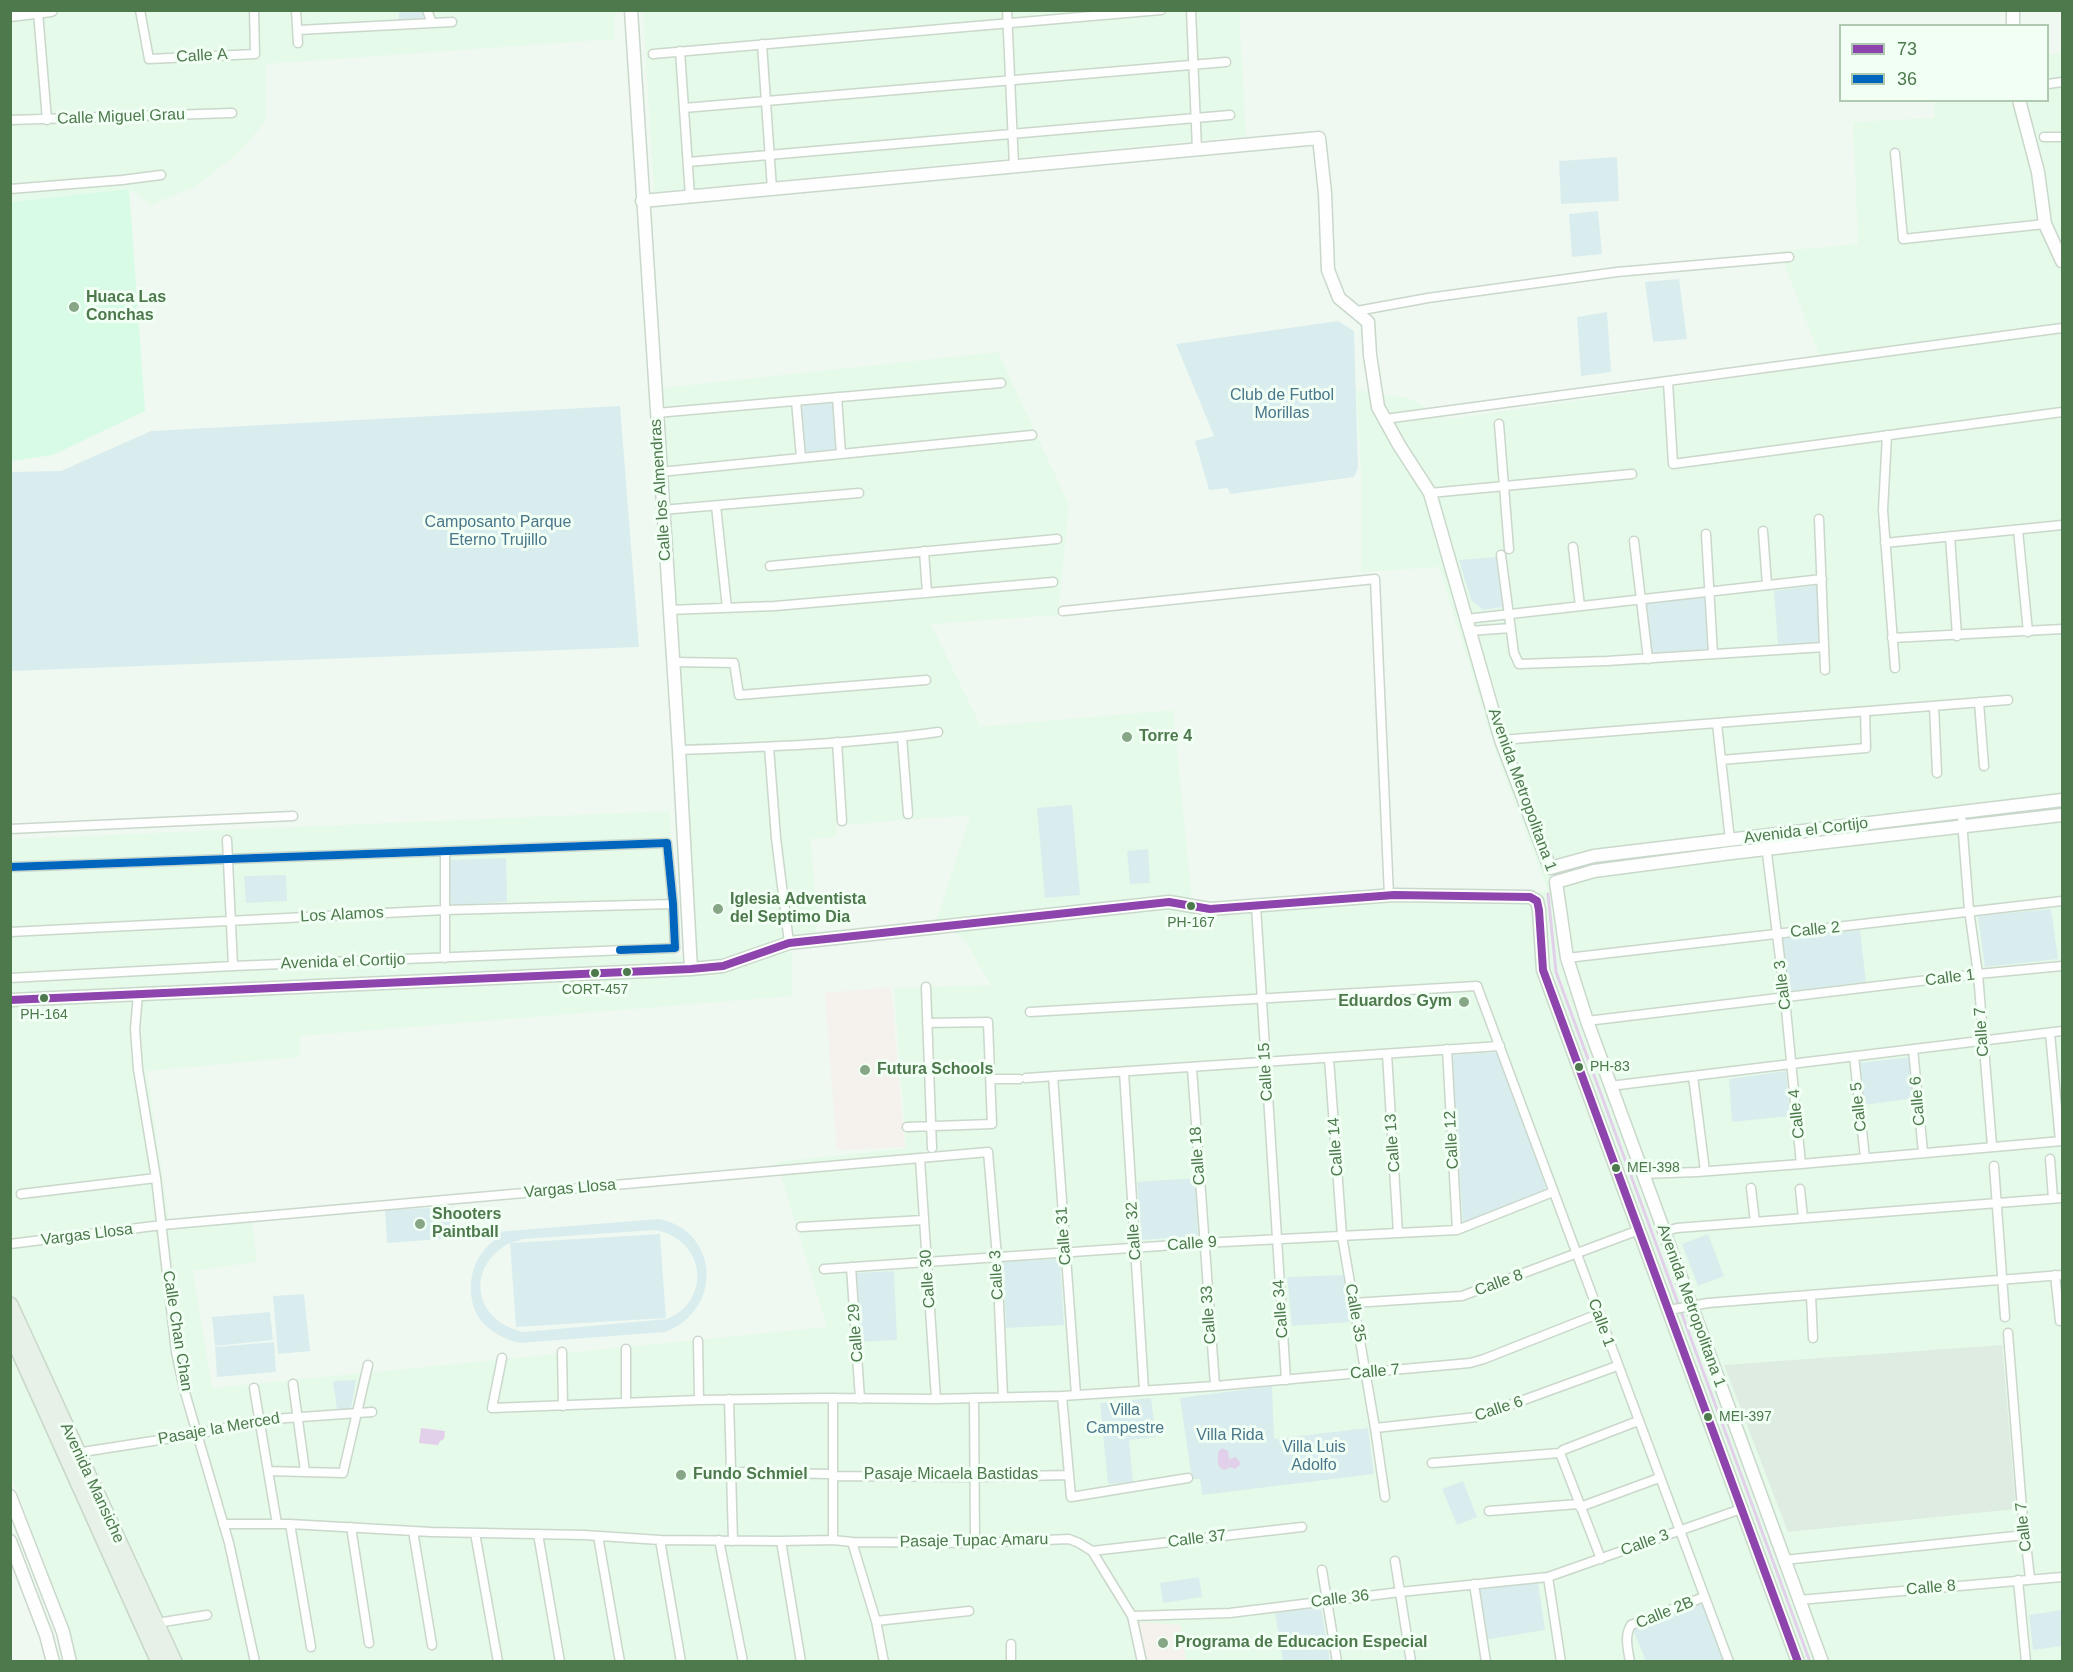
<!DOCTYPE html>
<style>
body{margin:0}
#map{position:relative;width:2073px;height:1672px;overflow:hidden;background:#eff9f1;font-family:Arial,sans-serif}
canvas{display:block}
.frame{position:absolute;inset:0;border:12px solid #4e794d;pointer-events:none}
.legend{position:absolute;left:1839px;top:24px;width:210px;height:78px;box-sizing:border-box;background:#f1fff4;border:2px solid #b0c9b1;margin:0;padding:8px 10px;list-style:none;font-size:18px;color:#4e794d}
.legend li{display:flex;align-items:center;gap:12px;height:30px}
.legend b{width:30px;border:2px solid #b0c9b1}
</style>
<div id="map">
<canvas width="2073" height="1672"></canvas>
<div class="frame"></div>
<ul class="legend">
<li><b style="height:8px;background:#8e44ad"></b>73</li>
<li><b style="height:8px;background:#0065bd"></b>36</li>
</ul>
</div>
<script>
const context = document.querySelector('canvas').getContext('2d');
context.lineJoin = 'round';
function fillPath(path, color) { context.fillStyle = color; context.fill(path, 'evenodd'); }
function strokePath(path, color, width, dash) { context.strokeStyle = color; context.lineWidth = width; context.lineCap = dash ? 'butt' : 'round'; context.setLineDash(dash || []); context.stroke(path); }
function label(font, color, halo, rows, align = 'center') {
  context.font = font + ' Arial,sans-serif'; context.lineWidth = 6; context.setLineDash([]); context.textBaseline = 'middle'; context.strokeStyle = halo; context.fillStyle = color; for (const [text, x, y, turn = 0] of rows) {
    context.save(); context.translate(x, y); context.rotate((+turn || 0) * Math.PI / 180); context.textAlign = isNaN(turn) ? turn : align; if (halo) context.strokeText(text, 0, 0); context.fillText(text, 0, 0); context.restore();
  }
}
fillPath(new Path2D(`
 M615 10 614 39 266 64V121L237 154 196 186 151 205 129 189 11 202 10 11Z
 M643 11H1239L1246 136 654 192Z
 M2062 53V1661H76L45 1564 11 1475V839L670 811 676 957H690L661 388 998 352 1069 505 1058 615 931 624 980 725 975 727 1173 710 1192 901 1392 899 1548 891 1498 759 1439 567 1361 572V470L1356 390 1408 398 1449 419 1765 374 1821 359 1779 251 1858 244 1853 122 1934 118V101L2048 100V54ZM970 816 937 919 965 941 991 985 894 988 906 1148 777 1162 827 1327 212 1388 193 1271 257 1262 251 1211 169 1220 147 1071 300 1057V1036L792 996V952L760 954 815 940 817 919 811 839 836 837 837 826 925 818Z`), '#e6fae9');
fillPath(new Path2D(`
 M2002 1345 2016 1509 1788 1532 1724 1365Z`), '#dfece1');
fillPath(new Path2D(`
 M891 987 905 1147 837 1150 825 993Z
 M1139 1622 1180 1625 1186 1661H1147Z`), '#f5f1ec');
fillPath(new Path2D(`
 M399 11H424L427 19 399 21Z
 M1617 157 1619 201 1561 204 1559 161Z
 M1598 211 1602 254 1572 257 1569 214Z
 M1679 279 1687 339 1653 342 1645 282Z
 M1607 312 1611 372 1581 376 1577 317Z
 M1338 321 1354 331 1358 468 1354 477 1230 494 1228 488 1209 490 1195 441 1214 436 1176 344Z
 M834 401 838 450 804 453 801 403Z
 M620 406 639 647 11 671V472L61 471 151 431Z
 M1497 557 1503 607 1483 610 1471 600 1459 560Z
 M1819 585 1821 642 1778 645 1774 591Z
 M1706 595 1710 650 1651 653 1646 602Z
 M1072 805 1080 895 1045 898 1037 808Z
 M1148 849 1150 883 1130 884 1127 851Z
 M506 858 507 902 451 905 448 860Z
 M286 875 287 901 246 903 244 876Z
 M2051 909 2058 959 1985 967 1978 916Z
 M1860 930 1866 982 1789 991 1782 938Z
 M1499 1052 1547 1191 1463 1223 1451 1055Z
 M1910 1057 1915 1098 1864 1105 1859 1063Z
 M1786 1071 1790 1116 1732 1122 1729 1079Z
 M1195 1178 1198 1236 1142 1240 1137 1182Z
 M453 1207 455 1238 387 1243 385 1210Z
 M659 1219C720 1231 723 1311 665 1332L519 1343C506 1340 487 1330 479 1318 464 1294 470 1257 494 1241L495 1232ZM655 1230C705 1239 713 1300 667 1319L524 1332C474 1322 464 1267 510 1243L516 1327 666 1318 660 1234 511 1243 523 1239Z
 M1708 1234 1724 1276 1698 1286 1682 1244Z
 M1060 1259 1064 1325 1006 1328 1003 1262Z
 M894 1271 897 1340 861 1342 856 1273Z
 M1343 1275 1350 1322 1292 1326 1287 1277Z
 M304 1294 310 1351 278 1354 273 1296Z
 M270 1312 273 1340 215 1346 212 1317Z
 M274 1342 276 1372 217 1377 215 1347Z
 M356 1380 351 1409 337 1410 333 1381Z
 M1272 1386 1274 1439 1368 1428 1374 1474 1202 1495 1200 1479H1192L1180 1398Z
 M1151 1398 1156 1437 1129 1440 1133 1482 1108 1484 1100 1403Z
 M1463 1481 1477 1517 1457 1525 1442 1489Z
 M1199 1577 1202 1597 1163 1603 1160 1583Z
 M1538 1583 1545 1630 1484 1640 1477 1589Z
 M1701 1601 1725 1660 1646 1661 1632 1628Z
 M1321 1607 1330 1661H1283L1275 1613Z
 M2062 1610V1646L2033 1650 2029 1615Z`), '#daedee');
fillPath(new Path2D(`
 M129 189 145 411 53 455 11 461V202Z`), '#d8fbe5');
fillPath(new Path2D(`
 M421 1428 445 1431 444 1439 440 1441 438 1445 419 1443Z
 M1222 1448 1228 1451 1229 1459 1236 1457 1241 1464 1235 1469 1230 1467 1225 1470C1216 1468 1218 1460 1218 1452Z`), '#e2d0ea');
strokePath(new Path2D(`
 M1548 894 1556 972 1810 1662`), '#e2d0ea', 3);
const street = new Path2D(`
 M140 10 149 59 255 54 254 10
 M296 10 298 43
 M427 10 432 23
 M1007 10 1014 166
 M1191 10 1197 149
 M38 12 47 120
 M298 30 452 22
 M762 44 772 189
 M680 51 690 196
 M653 54 1161 10
 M2048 84 2062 82
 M684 108 1226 62
 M10 120 232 113
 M2044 137H2062
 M1895 153 1903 239 2045 224
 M688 162 1230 115
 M10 189 122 180 161 175
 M1357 311 1428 298 1617 272 1789 257
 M1668 382 1673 464 2062 412
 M837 397 841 454
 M796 401 801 458
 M656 413 1001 383
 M1385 419 2062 328
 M1499 424 1509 549
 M1887 435 1883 510 1895 668
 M660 472 1032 435
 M1430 493 1632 474
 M716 506 727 608
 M662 510 859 493
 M1819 519 1825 670
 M2018 530 2028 632
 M1763 531 1767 585
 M1706 534 1713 654
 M1950 536 1957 636
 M1634 541 1648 659
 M1885 543 2062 525
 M1573 547 1580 606
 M924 551 927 593
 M1501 555 1514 653 1519 664 1607 661 1824 647
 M770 566 1057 539
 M669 610 775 606 1053 582
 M1063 611 1375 579 1389 896
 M1466 619 1822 579
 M1470 631 1511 628
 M1892 638 2062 629
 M673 662 734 663 739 695 926 680
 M1979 702 1984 766
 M1934 706 1937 773
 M1717 724 1730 840
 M902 737 908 814
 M1501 740 2008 700
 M837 742 842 821
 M769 747 776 838 789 943
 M679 750C766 747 853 744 938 732
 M1721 760 1866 748 1865 712
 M1962 821 1969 910 1978 974 1992 1146
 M10 829 293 816
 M227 840 233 966
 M1766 845 1785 999 1801 1164
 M445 851V958
 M10 867 667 843 673 904 675 948 233 966 10 978
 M1256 906 1286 1380
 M10 932 445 910 673 904
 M1567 958 2062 901
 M926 987 932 1148
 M138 994 135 1029 138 1069 156 1178 176 1352 184 1389 229 1543 255 1662
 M1030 1012 1477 986 1729 1662
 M1587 1021 1978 974 2062 966
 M2050 1033 2060 1141
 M1447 1049 1457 1230
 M1913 1049 1923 1152
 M1387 1054 1398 1233
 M1854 1056 1865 1158
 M1329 1058 1342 1236 1375 1428 1385 1497
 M1192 1068 1215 1386
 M1124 1072 1144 1390
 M1053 1076 1076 1395
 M1693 1076 1705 1171
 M1026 1078 1500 1046
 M990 1079H1019
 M1610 1086 2062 1031
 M907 1127 992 1124 988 1022 927 1023
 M920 1159 936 1399
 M2050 1159 2053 1198
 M1994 1166 2005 1317
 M1642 1174 1697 1172 1801 1164 2062 1141
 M1751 1188 1755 1222
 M1800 1189 1803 1218
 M21 1194 156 1178
 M801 1227 923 1220
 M1663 1232 1677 1228 2062 1198
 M10 1244 162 1225 988 1152 997 1257 1003 1397
 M851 1267 860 1399
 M824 1269 1204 1243 1457 1230 1553 1192
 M2055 1275 2060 1321
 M1811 1296 1813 1338
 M1353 1303 1462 1296 1639 1230
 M1669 1310 1708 1303 2062 1275
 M2008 1333 2022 1509 2030 1578
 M698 1341 699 1400
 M626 1349V1403
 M562 1352 563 1406
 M502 1358 492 1408 699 1400 823 1398 936 1399 1062 1396 1215 1386 1470 1363 1484 1359 1598 1314
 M293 1384 305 1471
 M254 1388 277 1524
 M1062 1396 1071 1497 1188 1478
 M833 1398V1540L852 1542 876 1621 884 1662
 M974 1398 975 1543
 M729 1399 733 1541
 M1375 1428 1477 1417 1617 1366
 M76 1453 198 1434 259 1420 372 1412
 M1560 1453 1601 1559
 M1432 1463 1560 1453 1563 1450 1638 1421
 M268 1471 343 1473 368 1365
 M731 1472 828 1474
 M834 1476 974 1477 1069 1475
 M1580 1507 1659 1478
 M1489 1511 1578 1504
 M223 1524H290L431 1532 584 1535 660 1540 781 1541 833 1540
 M290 1524 311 1647
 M351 1527 369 1643
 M413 1531 432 1645
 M475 1533 498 1662
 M538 1534 560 1662
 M598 1536 620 1662
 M660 1540 681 1662
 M719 1540 743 1662
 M781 1541 801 1662
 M852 1542 975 1543 1069 1539 1079 1543 1092 1551 1132 1616 1142 1662
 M1092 1551 1302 1527
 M1784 1560 2025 1535
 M1395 1561 1411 1662
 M1322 1570 1337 1662
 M1548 1577 1561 1662
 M2018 1580 2026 1662
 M1474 1584 1486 1662
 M1799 1600 2062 1577
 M1132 1616 1230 1613 1400 1592 1548 1577 1741 1509
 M876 1621 969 1611
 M157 1623 207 1615
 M1011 1662V1644
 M1630 1662C1628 1649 1624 1636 1631 1625L1704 1597`);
const secondary = new Path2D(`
 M631 10 679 750 691 969
 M10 15 51 10
 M2013 26V10
 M2019 100 2038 172 2045 224 2062 261
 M642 201 1319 138 1325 193 1328 270 1339 298 1368 322 1370 355 1378 407 1399 445 1430 493 1501 740 1550 868 1594 856 2062 800
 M10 1000 691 969 723 966 789 943 1169 902 1210 909 1394 895 1530 897 1537 901 1539 910 1543 970 1798 1662
 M10 1496 63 1632 70 1662
 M10 1541 46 1635 53 1662
 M1822 1662 1587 1021 1567 958 1556 882 1594 871 1731 853 2062 815`);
const highway = new Path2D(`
 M10 1305 174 1662
 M10 1331 159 1662`);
strokePath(street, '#cad7cb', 11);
strokePath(secondary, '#c9d8cb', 15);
strokePath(highway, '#c8d7c9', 18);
strokePath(street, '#fdfefd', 8);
strokePath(secondary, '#fdfefd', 12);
strokePath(highway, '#e7f1e7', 15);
strokePath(new Path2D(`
 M10 1000 691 969 723 966 789 943 1169 902 1210 909 1394 895 1530 897 1537 901 1539 910 1543 970 1798 1662`), '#8e44ad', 8);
strokePath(new Path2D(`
 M10 867 667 843 673 904 675 948 620 950`), '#0065bd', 8);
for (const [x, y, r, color] of [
 [74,307,6,"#86a686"],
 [1127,737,6,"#86a686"],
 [1191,906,5,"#4e794d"],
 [718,909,6,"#86a686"],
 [627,972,5,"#4e794d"],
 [595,973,5,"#4e794d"],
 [44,998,5,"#4e794d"],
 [1464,1002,6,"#86a686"],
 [1579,1067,5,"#4e794d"],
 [865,1070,6,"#86a686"],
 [1616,1168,5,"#4e794d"],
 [420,1224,6,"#86a686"],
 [1708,1417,5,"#4e794d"],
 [681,1475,6,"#86a686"],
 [1163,1643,6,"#86a686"]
]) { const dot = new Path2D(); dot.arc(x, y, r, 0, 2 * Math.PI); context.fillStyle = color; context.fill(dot); strokePath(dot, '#f1fff4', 2); }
label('14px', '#4e794d', '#f1fff4', [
 ["PH-167",1191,923],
 ["CORT-457",595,990],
 ["PH-164",44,1015],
 ["PH-83",1590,1067,"left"],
 ["MEI-398",1627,1168,"left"],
 ["MEI-397",1719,1417,"left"]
]);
label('16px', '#4e794d', '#f1fff4', [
 ["Calle A",202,56,-3],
 ["Calle Miguel Grau",121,117,-2],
 ["Calle los Almendras",661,490,-94],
 ["Avenida Metropolitana 1",1522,790,70],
 ["Avenida el Cortijo",1806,831,-7],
 ["Los Alamos",342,915,-3],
 ["Calle 2",1815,930,-6],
 ["Avenida el Cortijo",343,962,-2],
 ["Calle 1",1950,978,-7],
 ["Calle 3",1783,985,-97],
 ["Calle 7",1982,1032,-94],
 ["Calle 15",1266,1072,-93],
 ["Calle 6",1918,1101,-95],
 ["Calle 5",1859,1107,-96],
 ["Calle 4",1797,1114,-96],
 ["Calle 12",1452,1140,-93],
 ["Calle 13",1393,1143,-94],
 ["Calle 14",1336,1147,-94],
 ["Calle 18",1198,1156,-94],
 ["Vargas Llosa",570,1189,-5],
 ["Calle 32",1134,1231,-94],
 ["Vargas Llosa",87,1235,-7],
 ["Calle 31",1064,1236,-94],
 ["Calle 9",1192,1244,-4],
 ["Calle 3",997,1275,-93],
 ["Calle 30",928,1279,-94],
 ["Calle 8",1499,1283,-20],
 ["Avenida Metropolitana 1",1691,1306,70],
 ["Calle 34",1281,1309,-94],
 ["Calle 35",1355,1313,80],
 ["Calle 33",1209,1315,-94],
 ["Calle 1",1601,1323,70],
 ["Calle Chan Chan",177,1331,81],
 ["Calle 29",856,1333,-94],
 ["Calle 7",1375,1372,-5],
 ["Calle 6",1499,1409,-18],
 ["Pasaje la Merced",219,1429,-10],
 ["Pasaje Micaela Bastidas",951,1475],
 ["Avenida Mansiche",92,1483,65],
 ["Calle 7",2024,1527,-96],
 ["Calle 37",1197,1539,-7],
 ["Pasaje Tupac Amaru",974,1541,-1],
 ["Calle 3",1645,1543,-20],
 ["Calle 8",1931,1588,-5],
 ["Calle 36",1340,1599,-7],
 ["Calle 2B",1665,1613,-22]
]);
label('bold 16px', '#4e794d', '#f1fff4', [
 ["Huaca Las",86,298],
 ["Conchas",86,316],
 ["Torre 4",1139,737],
 ["Iglesia Adventista",730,900],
 ["del Septimo Dia",730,918],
 ["Eduardos Gym",1452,1002,"right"],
 ["Futura Schools",877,1070],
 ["Shooters",432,1215],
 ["Paintball",432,1233],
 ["Fundo Schmiel",693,1475],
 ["Programa de Educacion Especial",1175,1643]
], 'left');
label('16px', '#4a768b', '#f1fff4', [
 ["Club de Futbol",1282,396],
 ["Morillas",1282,414],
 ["Camposanto Parque",498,523],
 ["Eterno Trujillo",498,541],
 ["Villa",1125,1411],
 ["Campestre",1125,1429],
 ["Villa Rida",1230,1436],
 ["Villa Luis",1314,1448],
 ["Adolfo",1314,1466]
]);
</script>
